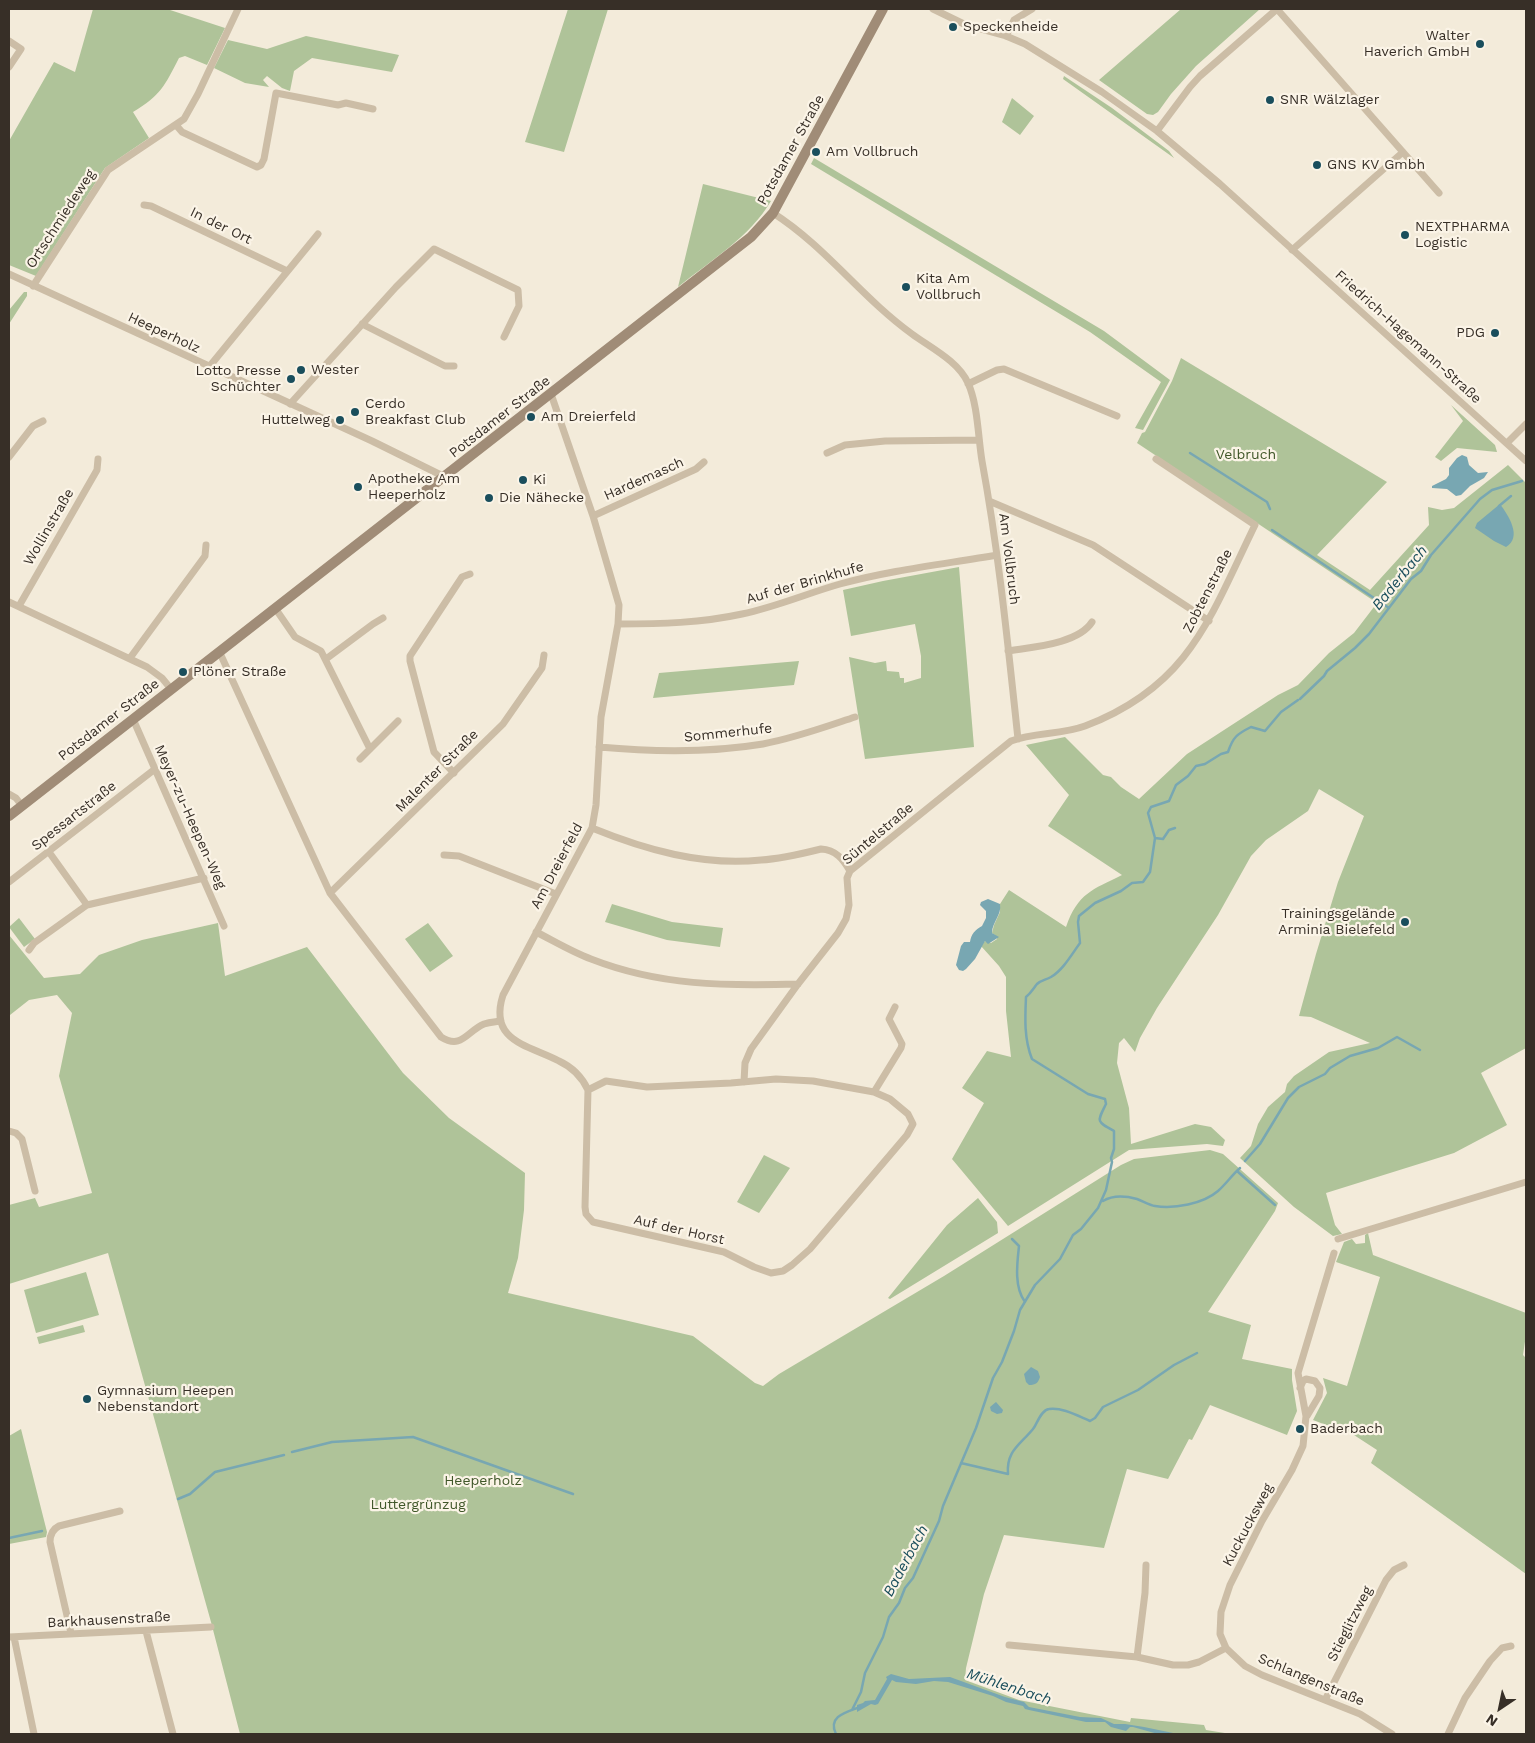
<!DOCTYPE html>
<meta charset="utf-8">
<style>
body{margin:0}
#map{position:relative;width:1535px;height:1743px;overflow:hidden;background:#f3ebda;font-family:"Work Sans",sans-serif}
canvas{display:block}
.frame{position:absolute;inset:0;border:10px solid #372f27;pointer-events:none}
.north{position:absolute;left:1475px;top:1683px;width:50px;height:50px;-webkit-text-stroke:4px #fbf4e7;paint-order:stroke;rotate:214deg;font-size:14px;font-weight:700;line-height:20px;text-align:center;color:#372f27}
.north::after{content:'';display:block;margin:auto;width:18px;height:22px;background:#372f27;clip-path:polygon(50% 0,100% 100%,50% 72%,0 100%)}
</style>
<div id="map">
<canvas width="1535" height="1743"></canvas>
<div class="frame"></div>
<div class="north">N</div>
</div>
<script>
const context = document.querySelector('canvas').getContext('2d');
context.lineJoin = 'round';
function fillPath(path, color) { context.fillStyle = color; context.fill(path, 'evenodd'); }
function strokePath(path, color, width, dash) { context.strokeStyle = color; context.lineWidth = width; context.lineCap = dash ? 'butt' : 'round'; context.setLineDash(dash || []); context.stroke(path); }
function label(font, color, halo, rows, align = 'center') {
  context.font = font + ' "Work Sans",sans-serif'; context.lineWidth = 4.5; context.setLineDash([]); context.textBaseline = 'middle'; context.strokeStyle = halo; context.fillStyle = color; for (const [text, x, y, turn = 0] of rows) {
    context.save(); context.translate(x, y); context.rotate((+turn || 0) * Math.PI / 180); context.textAlign = isNaN(turn) ? turn : align; if (halo) context.strokeText(text, 0, 0); context.fillText(text, 0, 0); context.restore();
  }
}
fillPath(new Path2D(`
 M93 9H167L225 28 207 65 185 56 179 58C164 87 161 95 133 112L149 138 105 168 36 276 9 265V141L54 62 75 72Z
 M568 9H608L564 152 525 142Z
 M1181 9H1260L1196 66 1171 94 1158 112 1153 115 1147 114 1099 80Z
 M306 36 399 55 392 72 312 58 294 71 290 91 282 88 267 76 263 80 269 87 245 83 214 68 228 40 267 49Z
 M1064 76 1112 108 1169 151 1174 158 1063 79Z
 M1012 98 1034 116 1020 135 1002 122Z
 M814 158 1104 331 1170 380 1143 430 1135 428 1161 382 1090 332 811 164Z
 M703 184 771 201C750 237 710 261 678 287Z
 M24 292H27V296L9 324V310Z
 M1181 358 1387 482 1317 555 1370 590 1429 525 1428 507 1442 510 1454 508 1508 465 1526 483V1048L1481 1073 1507 1125 1454 1153 1326 1193 1335 1225 1342 1234 1333 1236 1294 1207 1240 1158 1251 1146 1258 1124 1268 1107 1285 1092 1287 1084 1294 1076 1329 1052 1370 1043 1311 1017 1299 1016 1316 954 1338 882 1364 816 1319 789 1308 811 1266 840 1251 856 1218 915 1157 1008 1140 1038 1135 1052 1124 1038 1119 1043 1117 1063 1129 1108 1131 1144 1195 1124 1211 1127 1225 1140 1223 1146 1207 1144 1129 1150 1008 1226 952 1159 984 1103 962 1088 987 1051 1011 1057 1006 1011V977L999 966 981 946 985 941 991 943 997 939 996 936 992 933 994 925 1000 912V904L1009 890 1066 927C1078 893 1092 890 1122 875L1048 826 1069 795 1026 745 1065 737 1103 775 1111 777 1121 787 1139 799 1187 754 1278 695 1298 685 1329 653 1354 633 1377 603 1137 443 1142 433 1145 432 1172 381Z
 M1451 405 1495 445 1497 452 1457 448 1441 461 1435 457 1463 421Z
 M959 567 974 747 865 759 849 657 875 663 886 661 887 671 899 672 900 678H904V683L921 678V656L915 624 851 636 843 590 883 581Z
 M799 661 794 685 653 698 659 673Z
 M612 904 672 922 723 928 720 947 667 940 605 922Z
 M19 918 35 939 24 947 9 927Z
 M218 923 225 976 307 947 403 1073 449 1118 525 1173 524 1210 518 1258 508 1293 693 1336 755 1383 763 1386 779 1374 944 1276 1121 1165 1134 1159 1210 1150 1223 1154 1278 1203 1275 1211 1208 1312 1251 1325 1242 1359 1292 1369V1380L1297 1411 1287 1435 1210 1405 1192 1440 1189 1439 1168 1479 1127 1469 1104 1548 1004 1535 984 1594 966 1668 965 1680 1019 1700 1130 1722 1131 1718 1204 1725 1206 1730 1231 1734H240L211 1622 108 1253 9 1284V1205L35 1198 39 1207 92 1193 59 1076 72 1013 57 995 29 1000 10 1015 9 935 44 978 80 974 99 955 142 940Z
 M428 923 453 956 430 972 405 939Z
 M764 1155 790 1168 759 1213 737 1202Z
 M978 1198 997 1222 998 1233 890 1299 888 1298 947 1225Z
 M1368 1233 1373 1255 1526 1313V1335L1523 1355 1526 1358V1574L1371 1463 1377 1450 1337 1424 1334 1428 1313 1420 1327 1393 1323 1378 1347 1386 1380 1277 1336 1262 1344 1242 1352 1239 1356 1244 1365 1243V1235Z
 M86 1272 99 1315 36 1333 24 1290Z
 M83 1325 85 1332 39 1344 37 1337Z
 M21 1429 47 1532 46 1537 9 1544V1436Z`), '#afc399');
fillPath(new Path2D(`
 M1462 455 1467 457 1469 465 1478 473 1488 472 1484 478 1470 486 1461 495 1456 496 1447 489 1432 488V486L1446 479 1449 475V468L1457 458Z
 M1500 504C1508 515 1523 537 1506 547L1494 541 1475 528 1477 523Z
 M988 899 1000 904C1002 915 992 922 992 933L999 937 988 944 985 941 975 959 966 969 963 971 959 970 956 965 961 946 964 942H970C971 934 975 930 982 926L986 918V911L980 905 981 902Z
 M1031 1367 1038 1371 1040 1377C1038 1383 1036 1385 1029 1385L1026 1382 1024 1374Z
 M996 1402 1003 1410 1002 1413 997 1414 991 1411 990 1407Z
 M891 1674 909 1679 950 1677 1005 1697 1024 1702 1029 1707 1080 1717 1101 1718 1114 1724H1125L1144 1727 1178 1734H1158L1133 1727H1130L1126 1731 1111 1727 1105 1722H1086L1029 1710 1025 1709 1023 1706 1006 1702 993 1696 948 1682 934 1681 916 1684 896 1682 892 1680 878 1704 875 1705 871 1704 857 1712V1705L863 1703 865 1701 875 1700 887 1679 886 1677Z`), '#78a7b2');
strokePath(new Path2D(`
 M1190 453 1267 502 1270 509
 M1499 506 1511 496
 M1272 530 1389 608
 M1300 699 1324 676 1327 671 1355 648 1369 634 1411 579 1421 571 1431 555 1480 499 1492 490 1522 481
 M1155 838 1163 839 1169 830 1175 828
 M1245 1161 1260 1144 1288 1098 1299 1087 1325 1074 1330 1068 1350 1056 1378 1048 1397 1037 1420 1050
 M1237 1171 1275 1205
 M1103 1201C1113 1195 1126 1196 1137 1199 1143 1201 1149 1205 1155 1206 1174 1209 1203 1204 1218 1191 1226 1184 1232 1175 1240 1168
 M1012 1239 1019 1246C1017 1264 1014 1287 1025 1302
 M292 1452 332 1442 413 1437 573 1494
 M961 1463 1008 1474C1006 1451 1020 1445 1033 1429 1037 1424 1041 1410 1049 1409 1062 1407 1078 1416 1090 1421L1095 1418 1103 1407 1138 1390 1174 1365 1197 1353
 M178 1499 190 1494 215 1472 284 1455
 M9 1538 42 1531
 M852 1710 861 1692 865 1673 883 1637 889 1617 899 1603 905 1588 913 1578 939 1521 943 1506 976 1428 993 1378 1002 1362 1014 1331 1020 1310 1035 1285 1060 1259 1073 1235 1081 1229 1098 1208 1106 1190 1112 1162 1111 1158 1114 1149V1131C1096 1121 1097 1122 1106 1104L1105 1099 1088 1094 1032 1059C1024 1039 1025 1018 1026 997 1031 993 1033 989 1037 984 1041 980 1046 980 1051 977 1063 970 1072 954 1080 943L1078 922 1079 916 1095 903 1121 891 1132 883 1143 882 1150 872 1155 838 1148 813 1151 807 1169 801 1176 785 1188 776 1196 766 1205 764 1221 754 1228 752C1233 737 1237 734 1251 727L1265 731 1281 712 1298 700
 M836 1734C827 1716 847 1712 860 1707`), '#78a7b2', 2.5);
strokePath(new Path2D(`
 M933 9 966 25 1006 36 1025 44 1102 92 1157 131 1220 184 1526 461
 M1277 9 1439 193
 M1006 36 1014 20 1032 9
 M9 41 21 49 9 67
 M176 125 182 132 257 167 261 165 264 159 276 93 338 105 346 103 373 109
 M1157 131 1190 87 1200 76 1277 9
 M144 205 151 206 287 271
 M773 213C825 246 862 298 912 334 931 348 958 361 968 383 978 405 978 437 982 461 999 553 1008 646 1018 739
 M1292 250 1403 152
 M9 274 372 441 445 477
 M33 286 108 170 184 119 198 94 238 9
 M362 324 445 366H454
 M209 367 318 234
 M968 384 997 370 1004 369 1117 416
 M551 394 593 516 619 605 618 624 601 717 596 805 592 828 503 995C488 1042 529 1045 559 1061 572 1067 582 1077 588 1090L606 1081 647 1087 731 1083 776 1079 813 1081 874 1092 890 1099 908 1114 913 1124 907 1135 810 1249 792 1265 783 1271 771 1273 754 1267 724 1252 593 1222 586 1214 585 1207 588 1090
 M290 404 396 287 434 249 518 290 519 306 504 337
 M1507 443 1526 424
 M827 453 845 445 885 441 979 440
 M9 457 33 426 43 421
 M989 501 1093 545 1209 621
 M593 516 696 469 704 462
 M9 602 147 667 162 678 171 689
 M19 606 97 470 98 459
 M275 608 295 637 321 651 370 749
 M618 624C660 624 701 623 742 614 776 607 808 593 840 584 891 570 945 564 997 555
 M219 651 330 893 441 1037C462 1050 467 1031 484 1024 490 1022 495 1022 501 1021
 M1008 651C1032 647 1078 644 1092 622
 M130 658 205 556 206 545
 M326 659 373 624 383 618
 M133 719 224 926
 M599 747C654 752 709 753 763 744 795 738 825 727 855 717
 M360 759 398 721
 M454 773 434 752 410 661V656L462 577 470 574
 M9 794 16 798 22 806
 M592 828C646 850 702 866 761 860 781 859 801 854 821 849 836 850 843 859 850 871
 M49 852 87 905
 M444 855 459 856 556 894
 M9 882 155 769
 M330 893 503 724 542 668 544 655
 M536 932C554 941 572 952 591 959 660 986 725 986 798 984
 M29 950 34 943 87 905 204 878
 M744 1082 745 1063 751 1049 798 984 838 933 846 919 849 905 847 878 850 871 1011 741C1034 732 1061 735 1085 726 1190 686 1210 617 1255 525L1156 459
 M874 1092 901 1048 902 1044 889 1019 895 1007
 M9 1131 16 1133 22 1139 35 1191
 M1338 1239 1526 1182
 M1334 1253 1298 1373 1306 1416 1303 1446 1292 1470 1262 1521 1230 1585 1221 1612 1220 1634 1226 1648 1245 1666 1262 1675 1360 1714 1392 1734
 M1300 1388 1303 1381 1306 1379 1315 1381 1320 1388 1319 1396 1307 1416
 M146 1631 173 1734
 M71 1633 50 1542C50 1535 53 1529 59 1526L120 1511
 M9 1637 211 1627
 M14 1637 34 1734
 M1009 1645 1137 1657 1173 1665H1188L1199 1662 1226 1648
 M1137 1657 1145 1593 1146 1565
 M1325 1700 1386 1580 1394 1570 1404 1565
 M1448 1734 1465 1698 1490 1661 1502 1648 1511 1646`), '#ccbda6', 7);
strokePath(new Path2D(`
 M9 816 751 237 773 213 883 9`), '#a08c77', 10);
for (const [x, y, r, color] of [
 [953,27,5,"#1a4e5c"],
 [1480,44,5,"#1a4e5c"],
 [1270,100,5,"#1a4e5c"],
 [816,152,5,"#1a4e5c"],
 [1317,165,5,"#1a4e5c"],
 [1405,235,5,"#1a4e5c"],
 [906,287,5,"#1a4e5c"],
 [1495,333,5,"#1a4e5c"],
 [301,370,5,"#1a4e5c"],
 [291,379,5,"#1a4e5c"],
 [355,412,5,"#1a4e5c"],
 [531,417,5,"#1a4e5c"],
 [340,420,5,"#1a4e5c"],
 [523,480,5,"#1a4e5c"],
 [358,487,5,"#1a4e5c"],
 [489,498,5,"#1a4e5c"],
 [183,672,5,"#1a4e5c"],
 [1405,922,5,"#1a4e5c"],
 [87,1399,5,"#1a4e5c"],
 [1300,1429,5,"#1a4e5c"]
]) { const dot = new Path2D(); dot.arc(x, y, r, 0, 2 * Math.PI); context.fillStyle = color; context.fill(dot); strokePath(dot, '#fbf4e7', 2); }
label('14px', '#372f27', '#fbf4e7', [
 ["Speckenheide",963,27],
 ["Walter",1470,36,"right"],
 ["Haverich GmbH",1470,52,"right"],
 ["SNR Wälzlager",1280,100],
 ["Am Vollbruch",826,152],
 ["GNS KV Gmbh",1327,165],
 ["NEXTPHARMA",1415,227],
 ["Logistic",1415,243],
 ["Kita Am",916,279],
 ["Vollbruch",916,295],
 ["PDG",1485,333,"right"],
 ["Wester",311,370],
 ["Lotto Presse",281,371,"right"],
 ["Schüchter",281,387,"right"],
 ["Cerdo",365,404],
 ["Breakfast Club",365,420],
 ["Am Dreierfeld",541,417],
 ["Huttelweg",330,420,"right"],
 ["Apotheke Am",368,479],
 ["Heeperholz",368,495],
 ["Ki",533,480],
 ["Die Nähecke",499,498],
 ["Plöner Straße",193,672],
 ["Trainingsgelände",1395,914,"right"],
 ["Arminia Bielefeld",1395,930,"right"],
 ["Gymnasium Heepen",97,1391],
 ["Nebenstandort",97,1407],
 ["Baderbach",1310,1429]
], 'left');
label('14px', '#372f27', '#fbf4e7', [
 ["Potsdamer Straße",791,150,-61],
 ["Ortschmiedeweg",61,219,-57],
 ["In der Ort",221,226,26],
 ["Heeperholz",164,333,25],
 ["Friedrich-Hagemann-Straße",1408,337,42],
 ["Potsdamer Straße",500,417,-38],
 ["Hardemasch",644,479,-24],
 ["Wollinstraße",49,527,-60],
 ["Am Vollbruch",1009,559,83],
 ["Auf der Brinkhufe",805,583,-16],
 ["Zobtenstraße",1208,591,-63],
 ["Potsdamer Straße",109,720,-38],
 ["Sommerhufe",728,733,-6],
 ["Malenter Straße",437,771,-45],
 ["Spessartstraße",74,816,-38],
 ["Meyer-zu-Heepen-Weg",190,817,66],
 ["Süntelstraße",878,834,-40],
 ["Am Dreierfeld",557,866,-62],
 ["Auf der Horst",679,1230,13],
 ["Kuckucksweg",1248,1525,-62],
 ["Barkhausenstraße",109,1620,-3],
 ["Stieglitzweg",1350,1624,-63],
 ["Schlangenstraße",1311,1680,23]
]);
label('14px', '#405729', '#fbf4e7', [
 ["Velbruch",1246,455],
 ["Heeperholz",483,1481],
 ["Luttergrünzug",418,1505]
]);
label('italic 15px', '#1a4e5c', '#fbf4e7', [
 ["Baderbach",1400,578,-51],
 ["Baderbach",906,1561,-62],
 ["Mühlenbach",1009,1687,18]
]);
</script>
